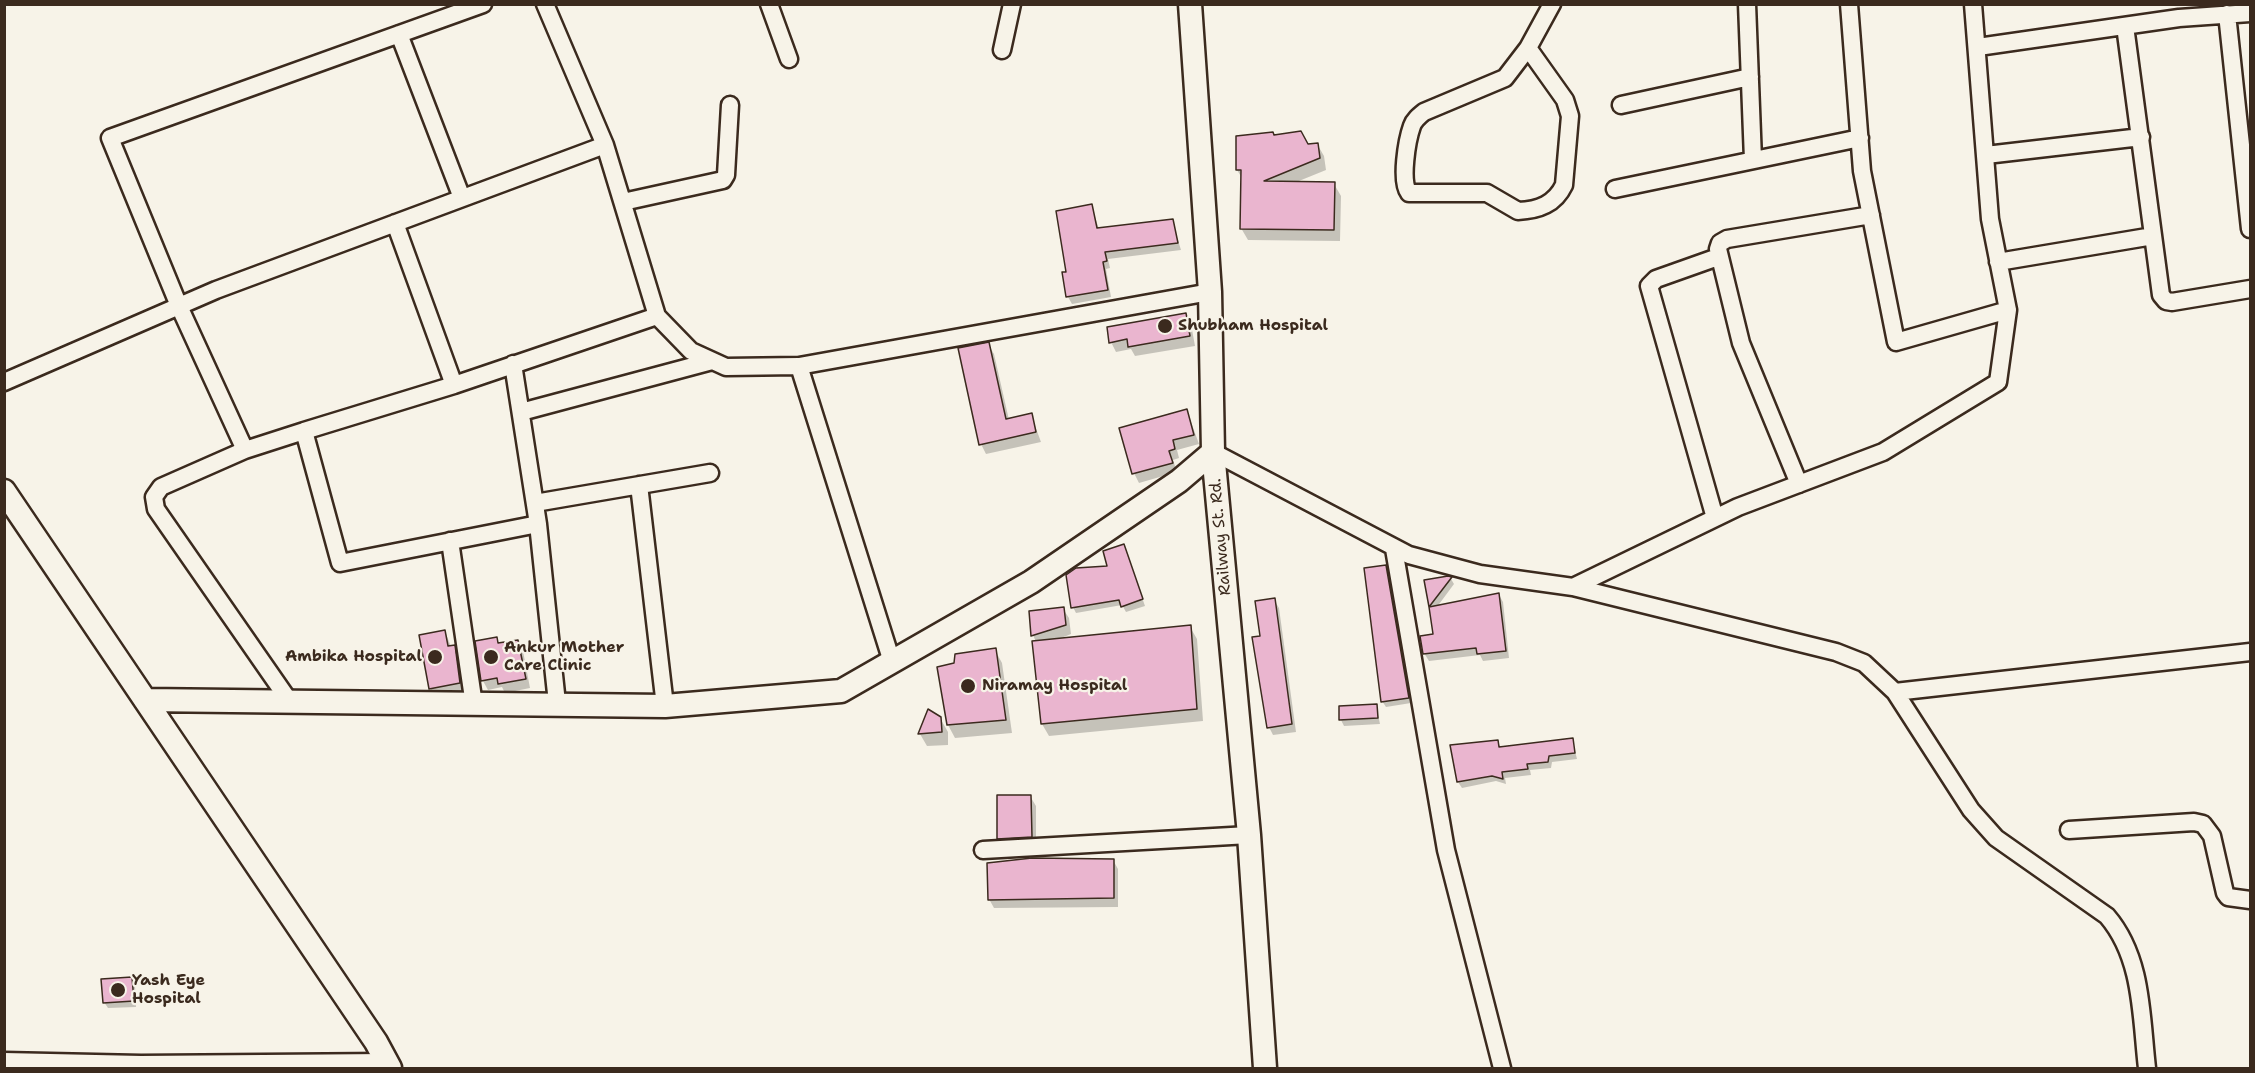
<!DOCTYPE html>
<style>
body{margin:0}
#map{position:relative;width:2255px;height:1073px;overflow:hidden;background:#f7f3e8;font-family:"Shantell Sans",sans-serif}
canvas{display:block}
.frame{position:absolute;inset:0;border:6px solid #3b2a1e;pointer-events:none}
</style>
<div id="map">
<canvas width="2255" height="1073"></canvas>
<div class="frame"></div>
</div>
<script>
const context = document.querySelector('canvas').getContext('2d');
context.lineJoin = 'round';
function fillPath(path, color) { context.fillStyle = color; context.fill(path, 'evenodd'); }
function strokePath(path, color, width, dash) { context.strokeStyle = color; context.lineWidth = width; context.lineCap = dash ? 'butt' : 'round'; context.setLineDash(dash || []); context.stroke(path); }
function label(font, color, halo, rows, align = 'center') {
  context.font = font + ' "Shantell Sans",sans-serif'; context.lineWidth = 4.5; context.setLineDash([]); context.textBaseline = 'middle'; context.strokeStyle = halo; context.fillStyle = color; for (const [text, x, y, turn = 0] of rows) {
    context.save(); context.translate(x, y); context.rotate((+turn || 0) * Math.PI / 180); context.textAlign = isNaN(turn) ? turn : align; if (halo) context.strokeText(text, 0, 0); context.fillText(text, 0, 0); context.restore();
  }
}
fillPath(new Path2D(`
 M1274 137 1308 146 1317 144 1324 156 1326 170 1294 183 1334 184 1341 196 1340 241 1248 240 1241 228 1242 178 1237 170Z
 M1091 205 1099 229 1172 221 1181 250 1108 259 1110 268 1106 269 1111 297 1072 304 1068 297 1064 274 1068 273Z
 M1186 315 1191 324 1195 346 1135 356 1131 349 1116 352 1111 342Z
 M988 344 994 354 1009 420 1031 415 1041 442 986 454 981 444Z
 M1187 411 1199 444 1177 450 1179 458 1173 460 1177 472 1139 483 1134 473Z
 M1124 546 1145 606 1126 612 1122 605 1076 613 1073 607 1109 567Z
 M1385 567 1389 573 1411 703 1386 707 1382 701Z
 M1451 579 1454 584 1437 607 1499 595 1503 602 1509 658 1483 661 1480 655 1429 661 1424 653 1435 635 1426 582Z
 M1274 600 1279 608 1296 732 1273 735 1269 727Z
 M1063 609 1069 618 1071 634 1059 639 1190 627 1197 639 1203 721 1049 736 1042 724 1034 642H1036L1033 635 1030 612Z
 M445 631 451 647H454L459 656 465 692 436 698 430 688Z
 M496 638 500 645 517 641 523 651 530 688 505 693 502 687 488 690 483 681Z
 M995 650 1002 663 1012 733 955 738 948 725Z
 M1376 705 1380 724 1344 726 1341 720Z
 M929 711 940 718 948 732V745L927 746 920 734Z
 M1572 739 1577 759 1552 762 1551 768 1530 770 1531 775 1505 778 1506 784 1496 781 1462 788 1458 782 1498 742 1501 748Z
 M1030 796 1036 806V846L1004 848 999 838Z
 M1113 860 1118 869V907L994 908 989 899Z
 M131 979 135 985 136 1007 108 1008 104 1002Z`), '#0003');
const building = new Path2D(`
 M1301 131 1308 144 1318 143 1320 158 1264 181 1335 182 1334 230 1240 229 1241 170H1236V136L1273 132 1274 135Z
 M1092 204 1097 228 1173 219 1178 243 1105 252 1107 261 1103 262 1108 290 1066 297 1062 272H1066L1056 211Z
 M1186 313 1190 336 1128 347 1127 339 1109 343 1107 327Z
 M989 342 1006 419 1032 413 1036 432 979 445 958 348Z
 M1187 409 1194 435 1173 440 1175 449 1169 451 1173 463 1132 474 1119 428Z
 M1124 544 1143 599 1121 607 1119 600 1071 608 1066 575 1076 568 1107 566 1103 551Z
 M1386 565 1409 698 1381 702 1364 568Z
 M1448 576 1452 577 1429 607 1424 580Z
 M1499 593 1506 651 1477 654 1476 648 1423 654 1420 636 1433 634 1429 607Z
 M1275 598 1292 724 1267 728 1252 637 1260 636 1255 601Z
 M1064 607 1066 625 1031 636 1029 611Z
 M1191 625 1197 709 1041 724 1032 641Z
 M445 630 448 646 455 645 460 683 429 689 419 635Z
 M497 637 498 643 518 640 526 679 498 684 497 678 481 681 475 641Z
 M996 648 1006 720 947 725 937 667 954 663 955 654Z
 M1377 704 1378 718 1339 720V706Z
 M928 709 941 717 942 732 918 734Z
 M1573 738 1575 753 1549 756 1548 762 1527 764 1528 769 1502 772 1503 779 1492 776 1457 782 1450 745 1498 740 1499 747Z
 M997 795H1031L1032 837 997 839Z
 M1032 858 1114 859V898L988 900 987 863Z
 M132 977 134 1001 103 1003 101 979Z`);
fillPath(building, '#eab5cf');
strokePath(building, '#3b2a1e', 1.5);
const street = new Path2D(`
 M769 4 789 59
 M1747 4 1753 160
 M1849 4 1862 171 1896 342 2008 310 1990 219 1973 4
 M2227 14 2250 229
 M2125 26 2161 295 2166 301 2172 302 2250 289
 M399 34 462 198
 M1978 47 2179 18 2250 13
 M1528 48 1565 100 1570 116 1564 185C1555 204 1539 210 1518 211L1487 193H1409C1400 181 1407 140 1412 126 1414 120 1419 116 1424 112L1505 78 1528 48 1552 4
 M1002 50 1012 4
 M1621 105 1750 77
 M1986 155 2141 137
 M1615 189 1860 138
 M623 202 723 180 726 175 730 105
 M395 223 454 385
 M1998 262 2153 236
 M657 316 691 351 726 367 799 366 1210 292
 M513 364 538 524 557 703
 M799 366 892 662
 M4 382 216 290 605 145
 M521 412 712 361
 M245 450 179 306 110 138 483 4
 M1213 452 1409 555 1480 574 1573 587 1836 652 1864 663 1895 692 1971 810 1996 838 2107 916C2143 958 2141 1017 2147 1068
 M1799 484 1741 343 1718 249 1720 243 1727 239 1871 215
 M639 485 665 706
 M535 503 710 473
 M1715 518 1649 286 1656 279 1718 257
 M538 524 340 563 304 431 454 385 657 316 605 145 545 4
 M450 541 474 705
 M1394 549 1446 850 1502 1068
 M1573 587 1738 507 1883 452 1998 382 2008 310
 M1895 692 2250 652
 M290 702 156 509 154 497 161 487 245 450 304 431
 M2069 830 2194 822 2203 824 2212 836 2225 893 2228 897 2250 900
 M983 850 1249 835
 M4 1061 141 1064
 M141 1068V1064L387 1062`);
const secondary = new Path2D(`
 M1190 4 1210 292 1213 452 1249 835 1265 1068
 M4 491 376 1042 390 1068
 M145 700 665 706 841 691 1031 582 1179 481 1213 452`);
strokePath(street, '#3b2a1e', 21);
strokePath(secondary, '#3b2a1e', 27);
strokePath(street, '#f7f3e8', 16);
strokePath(secondary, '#f7f3e8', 22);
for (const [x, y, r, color] of [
 [1165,326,8,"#3b2a1e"],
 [435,657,8,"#3b2a1e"],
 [491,657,8,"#3b2a1e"],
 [968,686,8,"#3b2a1e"],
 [118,990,8,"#3b2a1e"]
]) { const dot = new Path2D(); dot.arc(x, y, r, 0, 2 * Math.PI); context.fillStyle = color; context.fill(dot); strokePath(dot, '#f7f3e8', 2); }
label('bold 16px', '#3b2a1e', '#f7f3e8', [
 ["Shubham Hospital",1178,326],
 ["Ankur Mother",504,648],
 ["Care Clinic",504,666],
 ["Ambika Hospital",422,657,"right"],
 ["Niramay Hospital",982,686],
 ["Yash Eye",132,981],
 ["Hospital",132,999]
], 'left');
label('16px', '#3b2a1e', '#f7f3e8', [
 ["Railway St. Rd.",1221,537,-95]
]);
</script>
